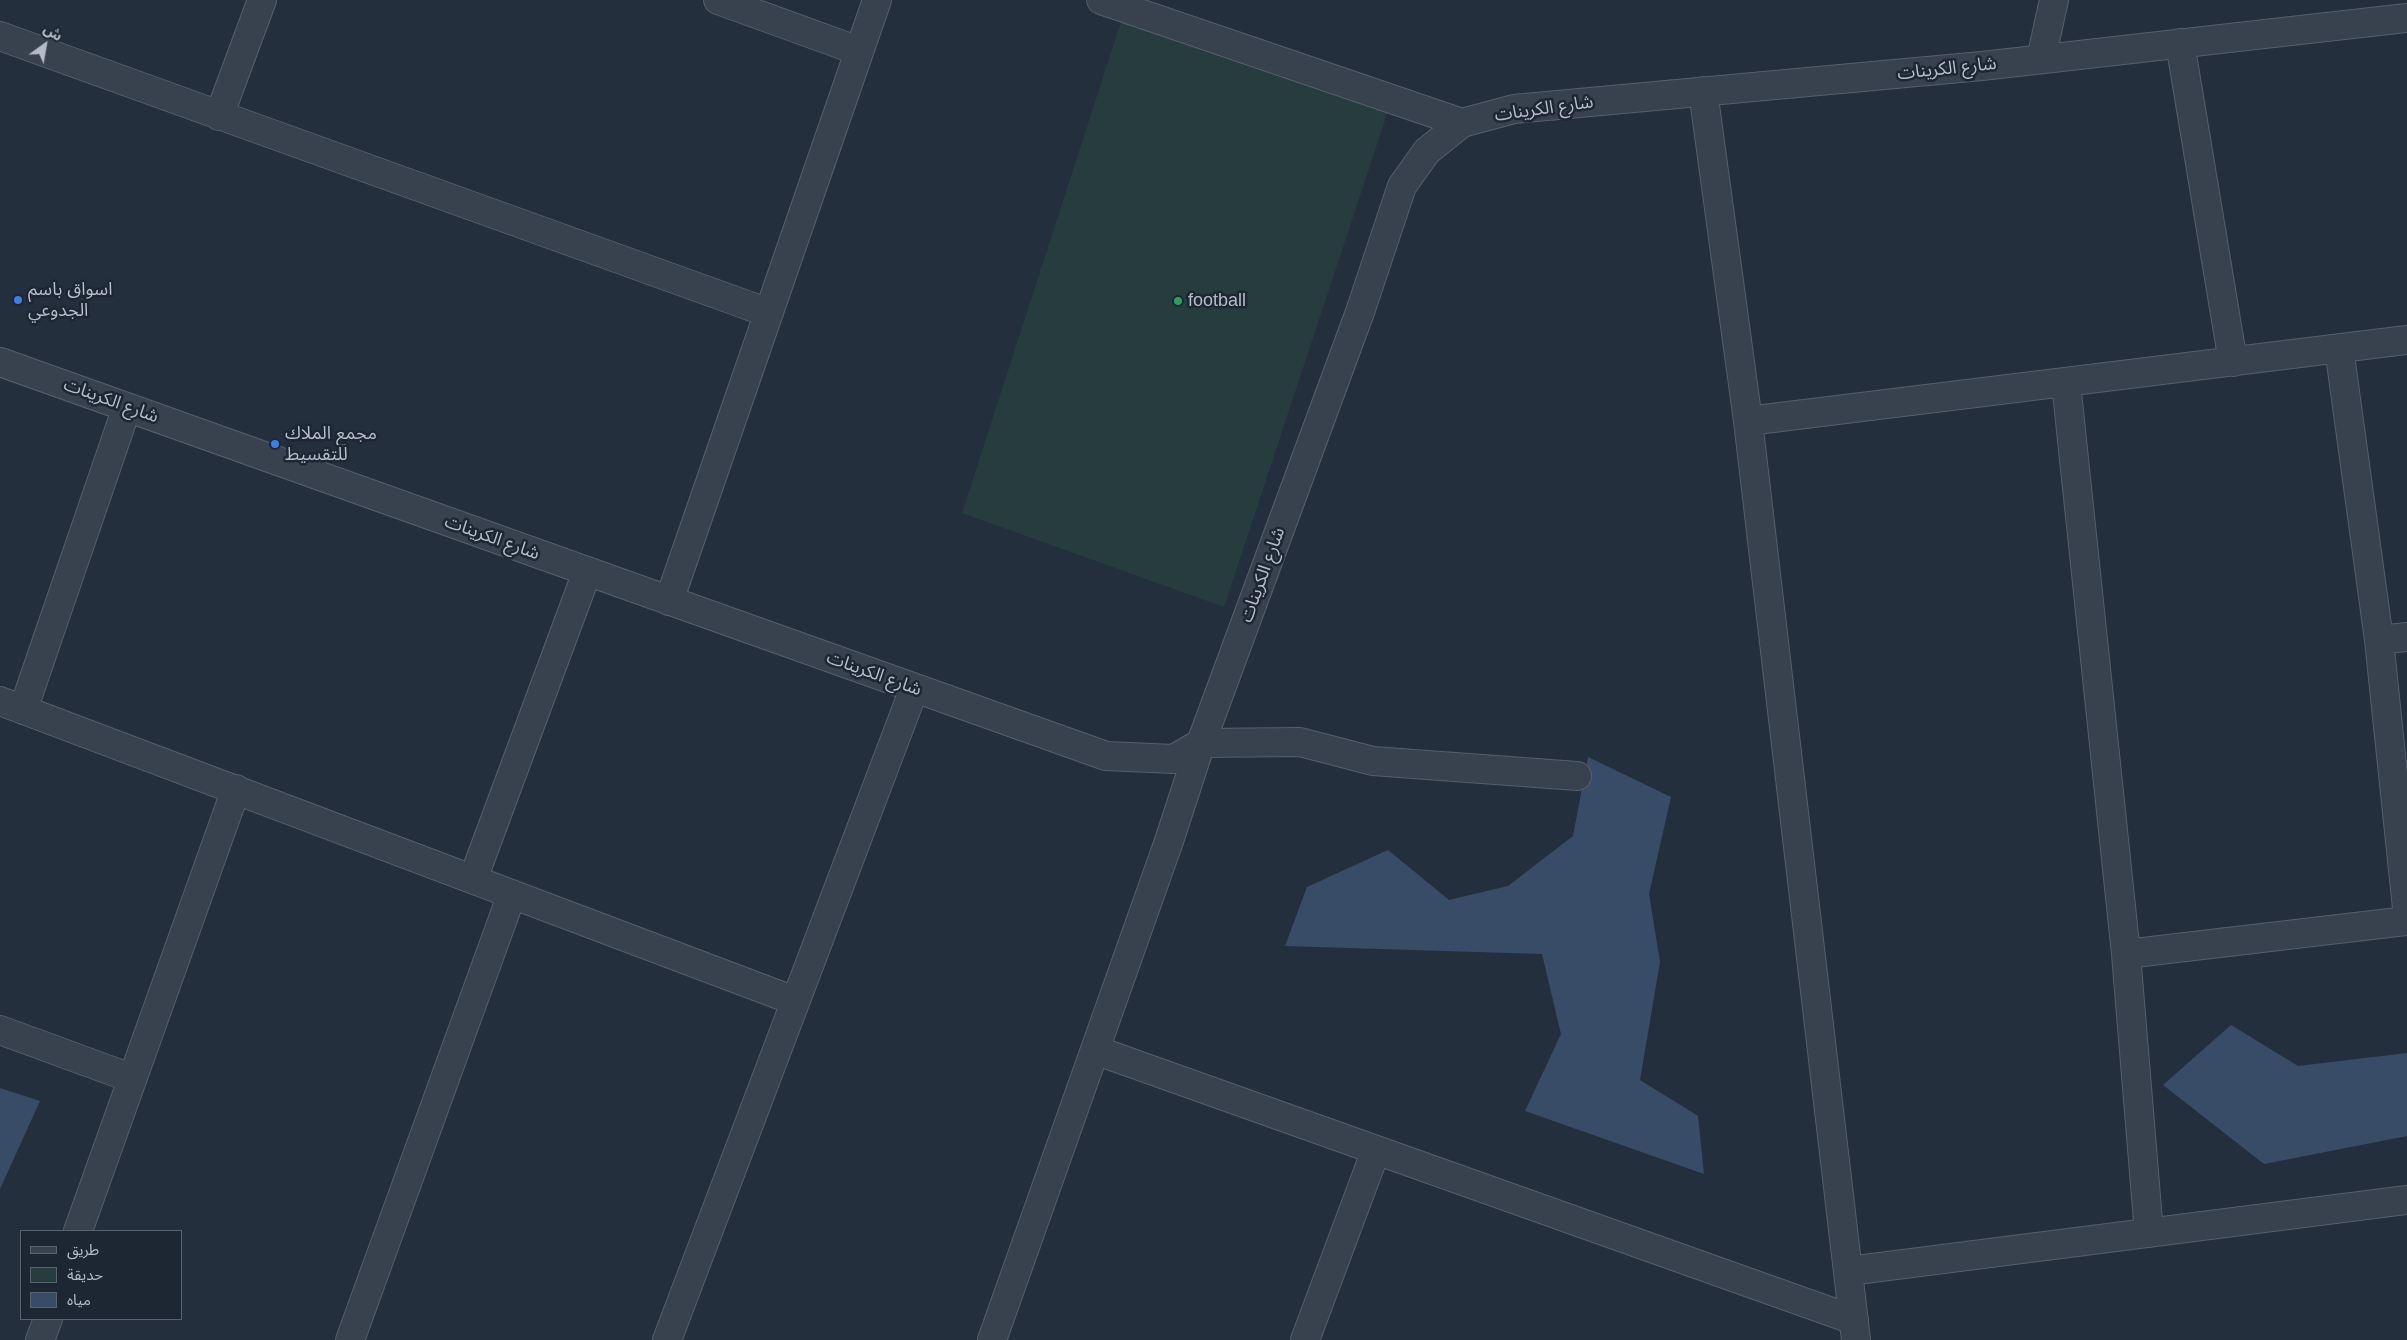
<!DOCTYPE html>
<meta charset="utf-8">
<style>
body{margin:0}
#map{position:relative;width:2407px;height:1340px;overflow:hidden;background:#242f3e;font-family:Helvetica,"Noto Sans Arabic",sans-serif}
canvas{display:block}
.legend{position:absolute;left:20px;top:1230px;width:162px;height:90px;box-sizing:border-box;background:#1d2633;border:1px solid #59626f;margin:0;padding:6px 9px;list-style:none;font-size:15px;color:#b4bcc9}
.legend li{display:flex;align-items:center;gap:10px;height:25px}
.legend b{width:25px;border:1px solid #59626f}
.north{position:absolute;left:20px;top:20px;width:50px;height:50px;-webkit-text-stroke:4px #1d2633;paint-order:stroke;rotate:32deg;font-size:14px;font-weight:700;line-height:20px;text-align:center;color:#b4bcc9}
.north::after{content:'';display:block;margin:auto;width:18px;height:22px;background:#b4bcc9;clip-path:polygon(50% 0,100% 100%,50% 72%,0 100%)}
</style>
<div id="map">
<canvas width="2407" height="1340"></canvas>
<ul class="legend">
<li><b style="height:6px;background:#38414e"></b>طريق</li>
<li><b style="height:14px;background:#263c3f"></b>حديقة</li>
<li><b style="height:14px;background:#394c67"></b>مياه</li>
</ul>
<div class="north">ش</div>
</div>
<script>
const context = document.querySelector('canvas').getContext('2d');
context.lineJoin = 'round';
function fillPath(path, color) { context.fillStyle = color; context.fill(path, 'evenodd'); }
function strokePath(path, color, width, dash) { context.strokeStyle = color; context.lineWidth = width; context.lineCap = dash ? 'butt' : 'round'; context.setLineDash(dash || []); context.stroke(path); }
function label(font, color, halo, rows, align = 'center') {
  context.font = font + ' Helvetica,"Noto Sans Arabic",sans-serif'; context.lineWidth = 5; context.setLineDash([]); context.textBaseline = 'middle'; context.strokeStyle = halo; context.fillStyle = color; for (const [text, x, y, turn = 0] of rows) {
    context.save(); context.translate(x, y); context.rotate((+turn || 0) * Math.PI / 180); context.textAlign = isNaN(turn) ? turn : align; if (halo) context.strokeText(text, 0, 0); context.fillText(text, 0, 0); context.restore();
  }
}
fillPath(new Path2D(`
 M1128 0 1395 90 1224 607 962 513Z`), '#263c3f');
fillPath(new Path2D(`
 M1588 757 1671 797 1649 894 1660 962 1640 1080 1698 1116 1704 1174 1525 1111 1561 1034 1542 954 1285 946 1307 887 1388 850 1449 900 1508 886 1573 836Z
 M2231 1025 2298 1066 2407 1053V1136L2264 1164 2163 1085Z
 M0 1088 40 1101 0 1189Z`), '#394c67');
const minor = new Path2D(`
 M718 0 859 51
 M1101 0 1462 123
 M0 36 769 313
 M2180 43 2233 362
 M2041 59 2054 0
 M1703 91 1748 421 1856 1340
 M219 116 262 0
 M2339 348 2379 640 2407 908
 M0 362 1106 756 1174 759 1201 743 1360 312 1402 186 1427 151 1462 123 1514 109 1982 66 2407 18
 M2066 383 2126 954 2149 1233
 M1748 421 2407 340
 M669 601 877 0
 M2379 640 2407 637
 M0 701 795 1001
 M23 710 127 407
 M473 879 587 572
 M2126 954 2407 921
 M0 1030 131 1078
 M1095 1050 1854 1320
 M78 1231 236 789
 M1849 1271 2407 1200
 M40 1340 48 1319
 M350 1340 512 894
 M667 1340 914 689
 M992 1340 1169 841 1201 743 1300 742 1373 761 1577 776
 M1305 1340 1376 1150`);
strokePath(minor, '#565f6c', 30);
strokePath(minor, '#38414e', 28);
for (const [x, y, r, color] of [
 [18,300,5,"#3f7fe0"],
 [1178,301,5,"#2e9e5b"],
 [275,444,5,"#3f7fe0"]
]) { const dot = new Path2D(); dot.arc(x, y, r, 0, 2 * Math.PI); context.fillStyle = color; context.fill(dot); strokePath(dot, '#1d2633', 2); }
label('18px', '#b4bcc9', '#1d2633', [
 ["شارع الکرينات",1947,69,-6],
 ["شارع الکرينات",1544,109,-8],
 ["شارع الکرينات",111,401,20],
 ["شارع الکرينات",492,538,20],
 ["شارع الکرينات",1263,575,-70],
 ["شارع الکرينات",874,674,20]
]);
label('18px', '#b4bcc9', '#1d2633', [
 ["اسواق باسم",28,290],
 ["الجدوعي",28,311],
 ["football",1188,301],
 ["مجمع الملاك",285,434],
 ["للتقسيط",285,455]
], 'left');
</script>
